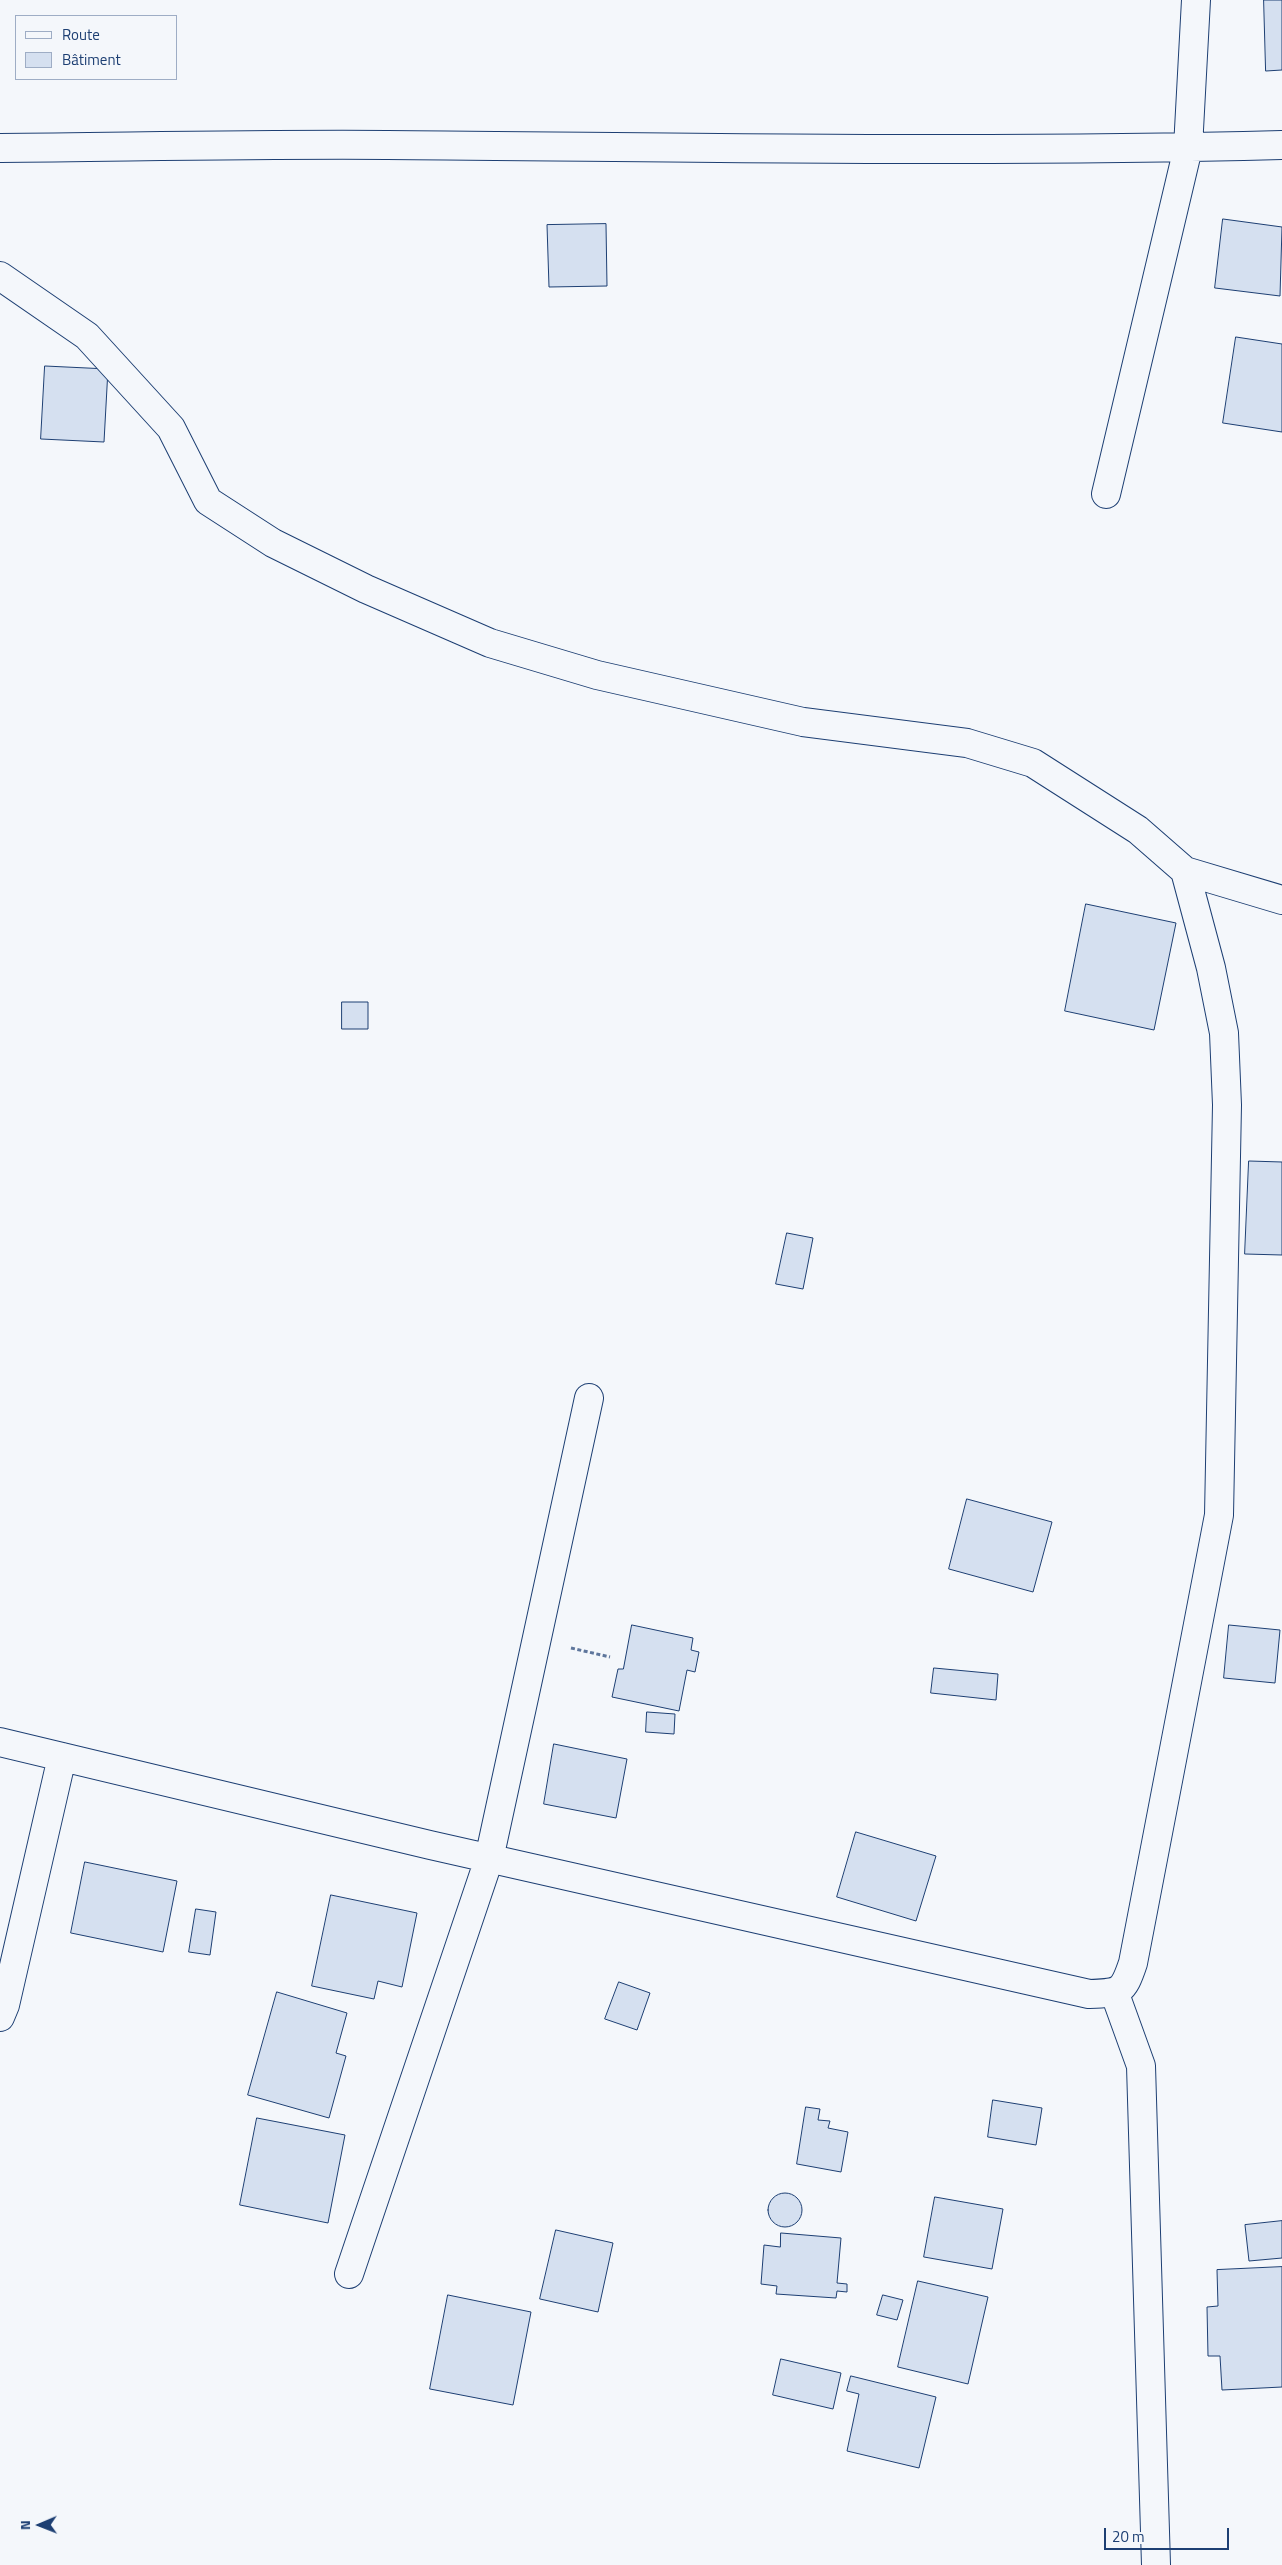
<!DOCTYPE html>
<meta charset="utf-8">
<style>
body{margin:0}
#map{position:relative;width:1282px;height:2565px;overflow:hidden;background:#f4f7fb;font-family:"Titillium Web",sans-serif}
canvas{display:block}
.legend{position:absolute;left:15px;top:15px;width:162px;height:65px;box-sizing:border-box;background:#f4f7fb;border:1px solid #9eadc5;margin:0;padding:6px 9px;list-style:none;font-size:15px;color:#1d3f73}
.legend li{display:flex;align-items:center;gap:10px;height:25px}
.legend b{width:25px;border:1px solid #9eadc5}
.north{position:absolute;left:15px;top:2500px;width:50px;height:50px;-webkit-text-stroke:4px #f4f7fb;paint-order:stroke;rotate:269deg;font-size:14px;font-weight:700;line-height:20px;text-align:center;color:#1d3f73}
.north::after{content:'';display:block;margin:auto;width:18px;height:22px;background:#1d3f73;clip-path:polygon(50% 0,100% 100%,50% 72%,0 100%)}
.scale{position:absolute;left:1104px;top:2528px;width:125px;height:22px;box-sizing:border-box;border:2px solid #1d3f73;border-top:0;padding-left:6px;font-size:15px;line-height:18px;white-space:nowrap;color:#1d3f73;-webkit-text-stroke:4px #f4f7fb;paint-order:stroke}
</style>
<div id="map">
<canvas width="1282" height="2565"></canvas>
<ul class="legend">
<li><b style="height:6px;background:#f4f7fb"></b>Route</li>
<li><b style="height:14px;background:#d5e0f0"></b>Bâtiment</li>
</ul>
<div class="north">N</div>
<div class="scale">20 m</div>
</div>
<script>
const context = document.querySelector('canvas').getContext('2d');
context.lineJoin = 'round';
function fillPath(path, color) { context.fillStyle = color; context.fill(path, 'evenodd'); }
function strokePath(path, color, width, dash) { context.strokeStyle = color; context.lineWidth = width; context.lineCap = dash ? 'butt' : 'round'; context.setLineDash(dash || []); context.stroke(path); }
const building = new Path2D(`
 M1264 0H1282V70L1266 71Z
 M1223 219 1282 227 1280 296 1215 288Z
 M606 224 607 286 549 287 547 225Z
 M1236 337 1282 344V432L1223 423Z
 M45 366 108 369 104 442 41 439Z
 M1086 904 1176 923 1154 1030 1065 1011Z
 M342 1002H368V1029H342Z
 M1249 1161 1282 1162V1255L1245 1254Z
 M787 1233 813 1238 803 1289 776 1284Z
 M967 1499 1052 1522 1033 1592 949 1569Z
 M632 1625 693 1638 691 1650 699 1652 695 1672 687 1670 679 1711 612 1697 618 1669H623Z
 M1229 1625 1280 1630 1275 1683 1224 1678Z
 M934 1668 998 1674 996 1700 931 1693Z
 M647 1712 675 1714 674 1734 646 1732Z
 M554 1744 627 1759 616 1818 544 1804Z
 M856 1832 936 1856 916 1921 837 1897Z
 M85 1862 177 1881 163 1952 71 1933Z
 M331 1895 417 1913 402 1987 378 1981 374 1999 312 1986Z
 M196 1909 216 1912 210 1955 189 1952Z
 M619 1982 650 1993 637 2030 605 2019Z
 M277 1992 347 2013 336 2053 346 2056 329 2118 248 2095Z
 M993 2100 1042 2108 1036 2145 988 2137Z
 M806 2107 820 2109 818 2120 830 2121 828 2128 848 2132 841 2172 797 2164Z
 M257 2118 345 2135 328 2223 240 2205Z
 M768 2210a17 17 0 1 1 34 0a17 17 0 1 1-34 0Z
 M935 2197 1003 2209 992 2269 924 2257Z
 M1282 2221V2258L1249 2261 1245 2225Z
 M556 2230 613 2243 598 2312 540 2299Z
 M781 2233 841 2238 837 2283 847 2284V2292L837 2291 836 2298 776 2294 777 2286 761 2284 764 2245 780 2247Z
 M1282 2267V2387L1222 2390 1220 2356H1208L1207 2307 1218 2306 1217 2270Z
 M918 2281 988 2297 968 2384 898 2367Z
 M448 2295 531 2312 513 2405 430 2389Z
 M883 2295 903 2300 897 2320 877 2315Z
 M781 2359 841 2373 833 2409 773 2395Z
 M851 2376 936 2397 919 2468 847 2451 859 2394 847 2391Z`);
fillPath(building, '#d5e0f0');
strokePath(building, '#1d3f73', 1);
const minor = new Path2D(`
 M0 148C129 147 258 144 387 145 685 147 984 153 1282 145
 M0 276 87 336 171 428 208 501 273 543 366 589 490 643 597 675 803 722 967 743 1033 763 1138 830 1185 871 1282 900
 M1106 494 1188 148 1196 0
 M0 1742 430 1845 1089 1994C1120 1993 1123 1993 1133 1963L1219 1515 1227 1105 1224 1033 1211 968 1185 871
 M1115 1994 1141 2066 1156 2565
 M0 2017 5 2005 62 1757
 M349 2274 489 1859 589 1398`);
strokePath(minor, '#1d3f73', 30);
strokePath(new Path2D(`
 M571 1648 610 1657`), '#5e769c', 3, [4, 2.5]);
strokePath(minor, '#f4f7fb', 28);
</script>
